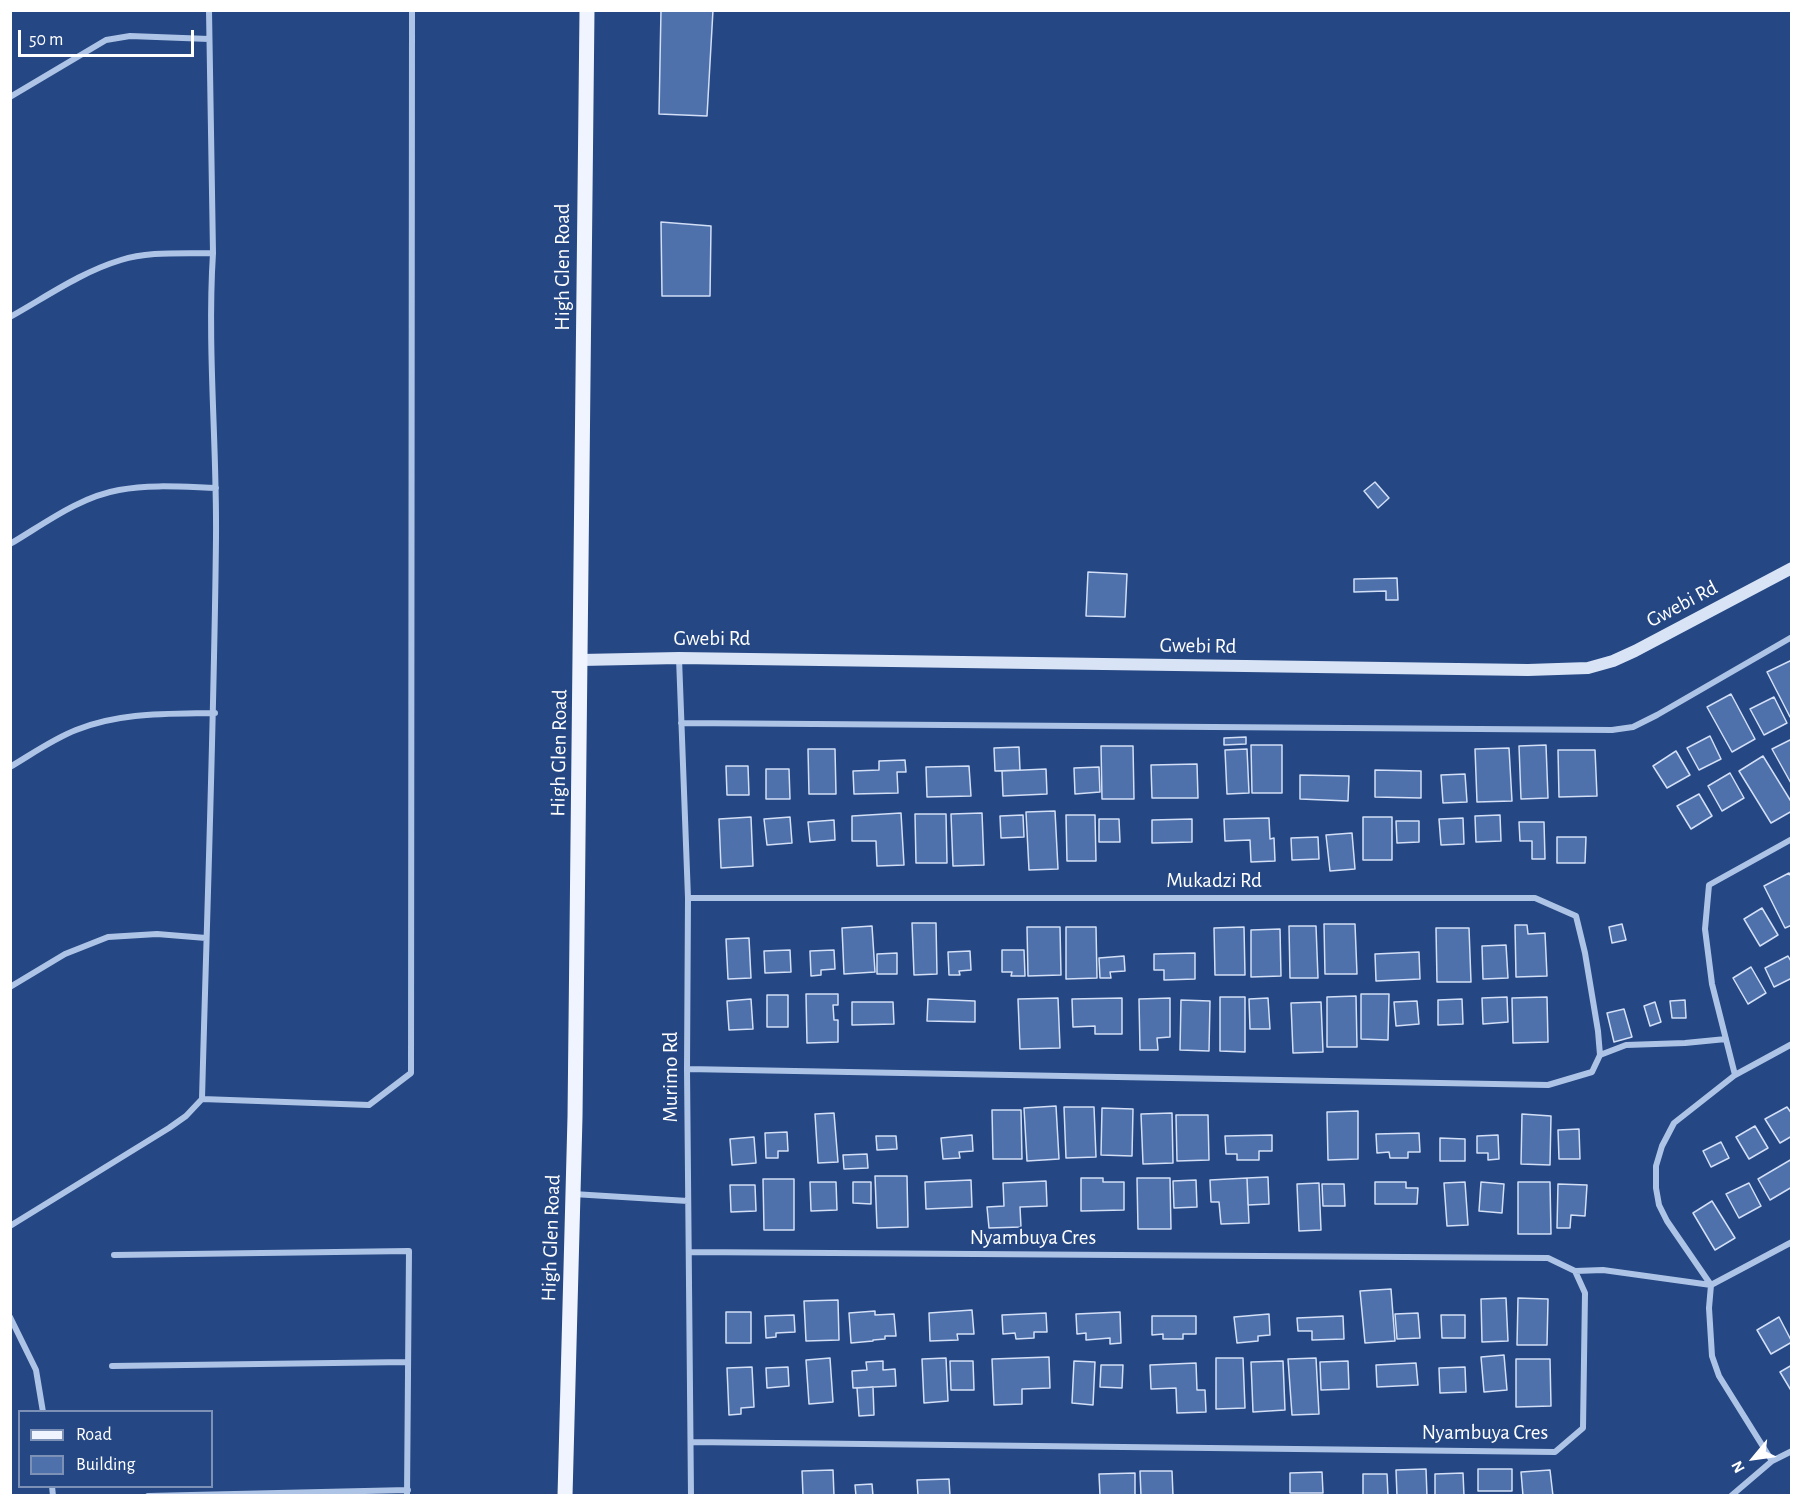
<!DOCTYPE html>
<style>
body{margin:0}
#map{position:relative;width:1802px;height:1506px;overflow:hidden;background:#254783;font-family:"Alegreya Sans",sans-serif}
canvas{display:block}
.frame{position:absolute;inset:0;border:12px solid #fff;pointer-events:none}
.legend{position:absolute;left:18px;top:1410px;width:195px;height:78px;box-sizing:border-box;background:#254783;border:2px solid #7c91b5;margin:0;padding:8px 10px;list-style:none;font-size:18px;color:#fff}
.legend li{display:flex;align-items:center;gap:12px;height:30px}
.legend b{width:30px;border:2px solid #7c91b5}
.north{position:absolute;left:1724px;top:1428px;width:60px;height:60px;-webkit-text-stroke:4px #254783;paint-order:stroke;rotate:241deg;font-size:16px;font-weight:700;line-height:24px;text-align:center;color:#fff}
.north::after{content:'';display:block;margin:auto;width:21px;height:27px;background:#fff;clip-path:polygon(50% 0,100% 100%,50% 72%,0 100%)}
.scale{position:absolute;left:18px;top:30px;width:176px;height:27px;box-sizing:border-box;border:3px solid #fff;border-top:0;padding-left:8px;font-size:18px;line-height:21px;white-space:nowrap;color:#fff;-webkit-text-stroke:4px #254783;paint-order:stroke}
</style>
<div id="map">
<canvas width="1802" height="1506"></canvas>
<div class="frame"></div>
<ul class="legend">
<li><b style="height:8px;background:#f0f4fe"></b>Road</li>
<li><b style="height:16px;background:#4e70ab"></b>Building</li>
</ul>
<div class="north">N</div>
<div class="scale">50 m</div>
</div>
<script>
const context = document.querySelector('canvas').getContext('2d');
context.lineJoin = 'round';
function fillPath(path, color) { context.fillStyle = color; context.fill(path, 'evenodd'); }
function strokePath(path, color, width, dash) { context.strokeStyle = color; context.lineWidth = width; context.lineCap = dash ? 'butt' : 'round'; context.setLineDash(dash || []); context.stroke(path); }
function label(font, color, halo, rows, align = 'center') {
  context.font = font + ' "Alegreya Sans",sans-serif'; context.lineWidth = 4.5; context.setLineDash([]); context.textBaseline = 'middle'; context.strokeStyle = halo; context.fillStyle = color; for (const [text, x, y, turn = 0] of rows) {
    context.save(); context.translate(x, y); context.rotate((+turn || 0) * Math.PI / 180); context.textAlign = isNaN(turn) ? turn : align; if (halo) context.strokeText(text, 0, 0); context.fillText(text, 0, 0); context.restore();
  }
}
const building = new Path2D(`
 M661 10H713L707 116 659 114Z
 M661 222 711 226 710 296H662Z
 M1375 482 1389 498 1378 508 1364 491Z
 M1088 572 1127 574 1125 617 1086 616Z
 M1397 578 1398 600H1386V591L1354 592V579Z
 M1792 660V716L1790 717 1767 672Z
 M1731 694 1755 739 1732 752 1707 707Z
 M1774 697 1787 723 1764 735 1750 709Z
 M1710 736 1721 759 1699 770 1687 748Z
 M1246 737V744L1224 745V738Z
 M1792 739V785L1772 749Z
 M1251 745H1282V793H1252Z
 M1546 745 1548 798 1521 799 1519 746Z
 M1101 746H1133L1134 799H1102Z
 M1019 747 1020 770 995 771 994 748Z
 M1509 748 1512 801 1477 802 1475 749Z
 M808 749H835L836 794H809Z
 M1247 749 1249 793 1227 794 1225 750Z
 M1558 750H1595L1597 796 1559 797Z
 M1676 751 1690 775 1667 788 1653 766Z
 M1763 756 1792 803V811L1771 823 1739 771Z
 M905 760 906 772H897L898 793 854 794 853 771 879 770V761Z
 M1197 764 1198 798H1152L1151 765Z
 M726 766H748L749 795H727Z
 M969 766 971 796 927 797 926 767Z
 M1099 767 1100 792 1075 794 1074 768Z
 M766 769H789L790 799H766Z
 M1046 769 1047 794 1003 796 1002 771Z
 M1375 770 1421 771V798L1375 797Z
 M1730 773 1744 798 1722 811 1708 786Z
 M1465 774 1467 802 1443 803 1441 775Z
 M1300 775 1349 776 1348 801 1300 799Z
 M1699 794 1712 816 1691 829 1677 806Z
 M1055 811 1058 869 1029 870 1026 812Z
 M901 813 904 865 877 866 876 841H852V816Z
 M982 813 984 865 953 866 951 814Z
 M915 814H946L947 863H916Z
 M1023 815 1024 837 1001 838 1000 816Z
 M1066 815H1095L1096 861H1067Z
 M1500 815 1501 841 1476 842 1475 816Z
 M751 817 753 866 721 868 719 819Z
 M790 817 792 843 767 845 764 819Z
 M1363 817H1392V860H1363Z
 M1269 818 1270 839 1274 838 1275 861 1251 862 1250 840 1225 841 1224 819Z
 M1463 818 1464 844 1441 845 1439 819Z
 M1099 819H1119L1120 842H1099Z
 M1192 819V842L1152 843V820Z
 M834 820 835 840 810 842 808 822Z
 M1396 821H1419V842L1397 843Z
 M1519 822H1544L1545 859H1532V841H1520Z
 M1352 833 1355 869 1330 871 1326 835Z
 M1318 837 1319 859 1292 860 1291 838Z
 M1557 837H1586L1585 863H1557Z
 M1789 873 1792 878V925L1785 928 1764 886Z
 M1762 908 1778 935 1760 946 1744 919Z
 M912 923H936L937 974 914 975Z
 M1324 924H1355L1357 974H1325Z
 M1622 924 1626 940 1612 943 1609 927Z
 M1515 925H1527L1528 934 1545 933 1547 976 1516 977Z
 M872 926 875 972 844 974 842 928Z
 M1289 926H1316L1318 978H1290Z
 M1027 927H1060L1061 975 1028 976Z
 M1066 927H1096L1097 978 1066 979Z
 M1244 927 1245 975H1215L1214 928Z
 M1436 928H1469L1471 982H1437Z
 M1280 929 1281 976 1251 977V930Z
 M749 938 751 978 728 979 726 939Z
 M1506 945 1508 978 1483 979 1482 946Z
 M790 950 791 972 765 973 764 951Z
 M834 950 835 969 821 970V975L811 976 810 951Z
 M1002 950H1024L1025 976H1011L1012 972H1002Z
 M970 951 971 970 959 971 960 975H949L948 952Z
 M1419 952 1420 979 1376 981 1375 954Z
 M897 953V974H877V954Z
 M1195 953V979L1164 980V970H1154V954Z
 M1124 956 1125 971 1110 972 1111 978H1100L1099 958Z
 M1788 956 1792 963V978L1774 987 1765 968Z
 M1751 967 1766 993 1748 1004 1733 978Z
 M806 994H838V1005H833L834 1020H838V1042L807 1043Z
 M1361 994H1389L1388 1040 1361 1039Z
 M767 995H788V1027H767Z
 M1356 996 1357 1047H1327V997Z
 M1220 997H1245V1052L1220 1051Z
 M1507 997 1508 1022 1483 1024 1482 998Z
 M1547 997 1548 1042 1513 1043 1512 998Z
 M1058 998 1060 1048 1020 1049 1018 999Z
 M1122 998V1034H1095V1026L1073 1027 1072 999Z
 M1170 998V1037L1157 1038 1158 1050H1140L1139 999Z
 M1268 998 1270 1029H1250L1249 999Z
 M751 999 753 1029 729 1030 727 1001Z
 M928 999 975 1001V1022L927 1021Z
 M1462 999 1463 1024 1438 1025V1000Z
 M1181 1000 1210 1001 1209 1051 1180 1050Z
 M1685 1000 1686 1018H1672L1670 1001Z
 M1417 1001 1419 1024 1396 1026 1394 1002Z
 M852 1002H893L894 1024 852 1025Z
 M1321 1002 1323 1052 1293 1053 1291 1003Z
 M1655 1002 1661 1022 1650 1026 1644 1006Z
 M1624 1009 1632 1037 1614 1042 1607 1013Z
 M1056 1106 1059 1159 1027 1161 1024 1108Z
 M1064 1107H1094L1096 1157 1066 1158Z
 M1787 1107 1792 1114V1136L1780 1143 1765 1119Z
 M1102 1108 1133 1109 1132 1156 1101 1155Z
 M992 1110H1021L1022 1159H993Z
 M1358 1111V1159L1328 1160 1327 1112Z
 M834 1113 838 1162 818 1163 815 1114Z
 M1172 1113 1173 1163 1143 1164 1141 1114Z
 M1522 1114 1551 1116 1550 1165 1521 1164Z
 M1176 1115H1208L1209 1160 1177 1161Z
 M1755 1126 1768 1148 1749 1159 1736 1137Z
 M1579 1129 1580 1159H1559L1558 1130Z
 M787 1132 788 1151H778V1158H766L765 1133Z
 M1419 1133 1420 1152H1408V1158H1390L1389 1152 1377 1153 1376 1134Z
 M972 1135 973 1151 959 1152 960 1158 943 1159 941 1138Z
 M1272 1135V1151H1259V1160H1237V1154H1226L1225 1136Z
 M1498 1135 1499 1159 1488 1160V1153H1477V1136Z
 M876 1136H896L897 1149 877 1150Z
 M754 1137 756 1163 732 1165 730 1139Z
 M1440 1138 1465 1139V1161H1440Z
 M1721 1142 1729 1158 1711 1167 1703 1151Z
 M867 1154 868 1168 844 1169 843 1155Z
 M1792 1159V1187L1770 1200 1758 1179Z
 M875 1176H907L908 1227 877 1228Z
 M1268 1177 1269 1204 1248 1205 1247 1178Z
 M1081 1178H1103V1182H1124V1210L1081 1211Z
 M1137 1178H1170L1171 1229H1138Z
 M1247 1178 1249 1223 1221 1224 1219 1202H1211L1210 1180Z
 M763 1179H794V1230H764Z
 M971 1180 972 1207 926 1209 925 1182Z
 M1196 1180 1197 1207 1174 1208 1173 1181Z
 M1046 1181 1047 1206 1020 1207 1021 1227 989 1228 987 1207 1004 1206 1003 1183Z
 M810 1182H836L837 1210 811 1211Z
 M853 1182H871V1204L853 1203Z
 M1375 1182H1406V1188H1418L1417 1204H1375Z
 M1465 1182 1468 1225 1447 1226 1444 1183Z
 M1481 1182 1504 1184 1502 1213 1479 1211Z
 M1518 1182H1550L1551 1234H1518Z
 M1319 1183 1321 1230 1299 1231 1297 1184Z
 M1749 1183 1761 1206 1739 1218 1726 1194Z
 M1322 1184H1344L1345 1206H1323Z
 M1558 1184 1587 1185 1585 1216 1571 1215 1570 1228H1557Z
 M730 1185H755L756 1211 731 1212Z
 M1712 1201 1735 1238 1715 1250 1693 1213Z
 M1391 1289 1395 1341 1365 1343 1360 1291Z
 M1506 1298 1508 1341 1482 1342 1481 1299Z
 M1518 1298 1548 1299 1547 1345H1517Z
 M838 1300 839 1340 806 1341 804 1301Z
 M972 1310 974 1334H957L958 1340 930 1341 929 1313Z
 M875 1311V1315L894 1314 896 1336H885V1339L873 1340V1341L851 1343 849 1313Z
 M726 1312H751V1343H726Z
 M1120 1312 1121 1343 1110 1344V1338L1086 1340V1333L1077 1334 1076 1314Z
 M1046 1313 1047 1332H1034V1338L1016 1339 1015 1333 1003 1334 1002 1315Z
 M1418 1313 1420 1338 1397 1339 1395 1314Z
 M1269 1314 1270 1335 1258 1336V1341L1237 1343 1234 1317Z
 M794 1315 795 1332 776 1333V1337L766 1338 765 1316Z
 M1441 1315H1465V1338H1442Z
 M1152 1316H1196V1334H1183V1339H1163V1334L1152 1335Z
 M1343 1316 1344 1339 1312 1340V1331H1298L1297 1318Z
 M1779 1317 1792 1342 1771 1354 1757 1330Z
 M1504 1355 1507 1390 1484 1392 1481 1357Z
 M1049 1357 1050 1388 1022 1389V1404L994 1405 992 1359Z
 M830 1358 833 1402 809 1404 806 1360Z
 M946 1358 948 1401 924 1403 922 1359Z
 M1216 1358H1243L1245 1408 1216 1409Z
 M1316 1358 1319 1414 1292 1415 1288 1359Z
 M1516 1359H1550L1551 1406 1516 1407Z
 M883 1361V1370L895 1369 896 1386 853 1388 852 1371 867 1370 866 1362Z
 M950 1361H973L974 1390H951Z
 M1074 1361 1095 1362 1093 1405 1072 1403Z
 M1283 1361 1285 1410 1253 1412 1251 1362Z
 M1348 1361 1349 1389 1321 1390 1320 1362Z
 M1196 1363 1197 1390H1205L1206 1412 1177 1413 1176 1388 1151 1389 1150 1365Z
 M1416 1363 1418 1385 1377 1387 1376 1365Z
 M1101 1365H1123L1122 1388 1100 1387Z
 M1792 1365V1392L1780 1372Z
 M752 1367 754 1407 741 1408V1414L729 1415 727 1368Z
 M788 1367 789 1386 767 1388 766 1368Z
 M1465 1367 1466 1392 1440 1393 1439 1368Z
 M873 1387 874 1415 859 1416 857 1388Z
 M1426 1469 1427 1496H1397L1396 1470Z
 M1478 1469H1512V1491H1478Z
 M833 1470 834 1496H803L802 1471Z
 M1550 1470 1553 1496H1523L1521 1472Z
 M1140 1471H1172L1173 1496H1141Z
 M1322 1472 1323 1493H1290V1473Z
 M1135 1473V1496H1088L1100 1495 1099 1474Z
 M1463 1473 1464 1496H1435V1474Z
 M1363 1474H1387L1388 1496H1363Z
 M949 1479 950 1496 918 1495 917 1480Z
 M872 1484 873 1496H856L855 1485Z`);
fillPath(building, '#4e70ab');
strokePath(building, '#d2dff6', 1.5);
strokePath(new Path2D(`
 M10 97 106 40 130 36 209 39
 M10 317C46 297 81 272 121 260 149 251 183 254 213 253
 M10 544C44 524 79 497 119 490 151 484 184 487 216 488
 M679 658 688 898 687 1069 691 1496
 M681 723 1612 730 1633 727 1657 715 1792 637
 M10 767C32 754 53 739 76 730 120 712 168 714 215 713
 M10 987 65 954 108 937 157 934 206 938
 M1600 1055 1626 1045 1685 1043 1726 1039
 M687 1069 1548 1085 1592 1072 1600 1055 1598 1031 1585 953 1576 916 1535 898H688
 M1735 1075 1712 984 1705 929 1709 885 1792 839
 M202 1099 369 1105 411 1073 412 10
 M573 1194 688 1201
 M10 1226 169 1128 186 1116 202 1099C207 912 214 726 216 538 217 444 207 348 213 253L209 10
 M689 1252 1548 1258 1575 1271 1585 1293 1583 1428 1555 1452 691 1442
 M114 1255 409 1251 407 1496
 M1575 1271 1603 1270 1711 1285
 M1711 1285 1667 1221 1659 1205 1656 1188V1166L1662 1146 1674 1123 1735 1075 1792 1044
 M1711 1285 1709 1308 1712 1356 1719 1376 1772 1461 1792 1451
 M1711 1285 1792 1242
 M10 1317 36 1370 43 1412
 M112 1366 407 1362
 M52 1486 53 1496
 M148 1496 408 1490
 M1731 1496 1772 1461`), '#aec4e7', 6);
strokePath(new Path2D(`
 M581 660 679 658 1528 670 1588 668 1613 661 1635 651 1792 568`), '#d8e3f6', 12);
strokePath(new Path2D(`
 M565 1496 575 1117 587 10`), '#f0f4fe', 15);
label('21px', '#fff', '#254783', [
 ["High Glen Road",563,267,-90],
 ["Gwebi Rd",1682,604,-28],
 ["Gwebi Rd",712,639],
 ["Gwebi Rd",1198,646,1],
 ["High Glen Road",559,753,-89],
 ["Mukadzi Rd",1214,881],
 ["Murimo Rd",671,1077,-90],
 ["High Glen Road",551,1238,-88],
 ["Nyambuya Cres",1033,1238],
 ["Nyambuya Cres",1485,1433]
]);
</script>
